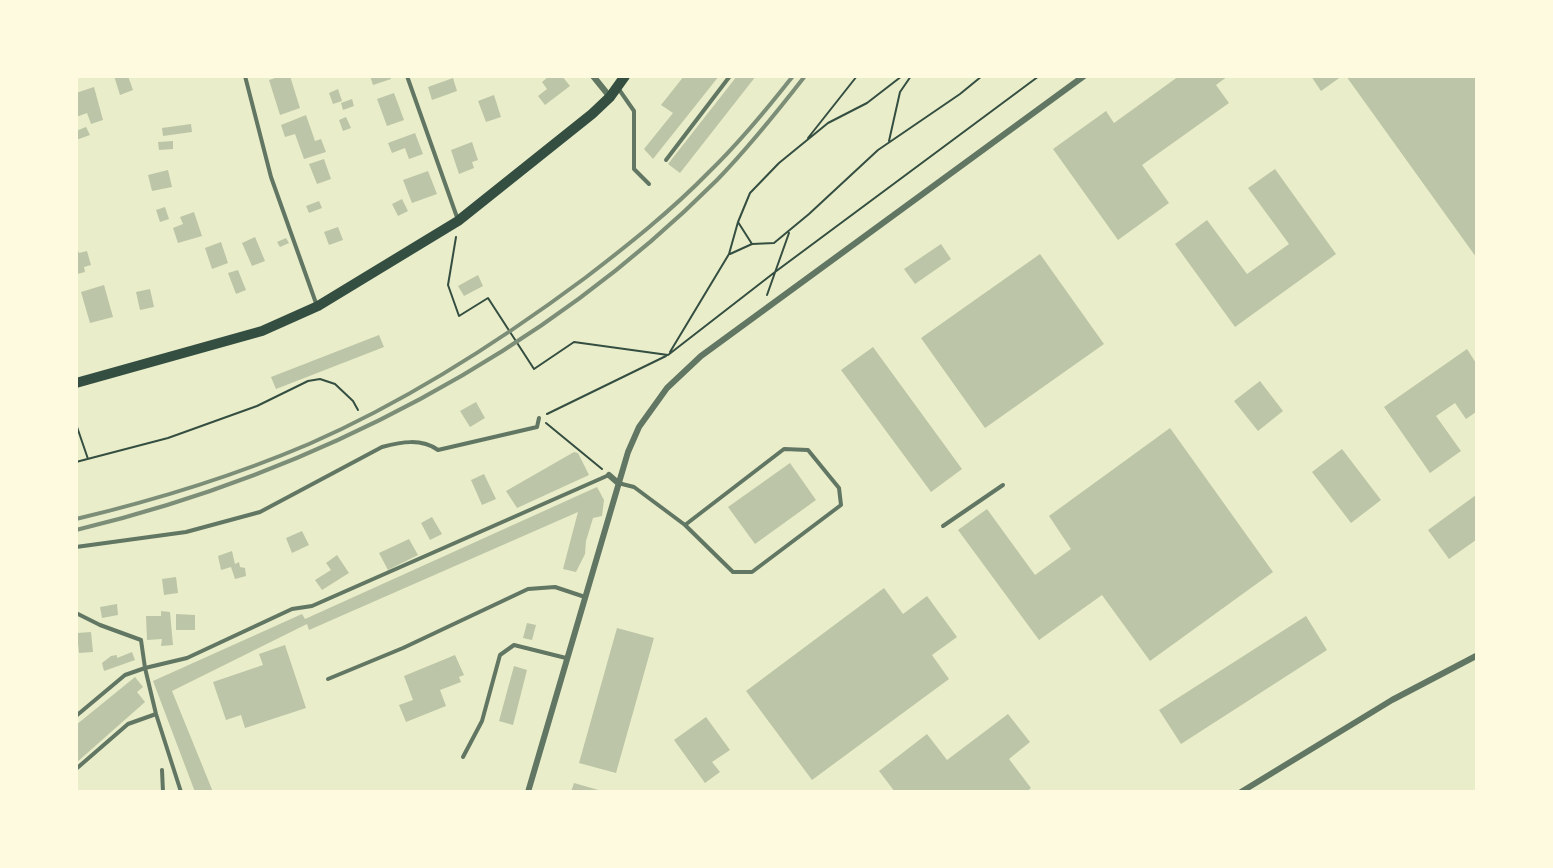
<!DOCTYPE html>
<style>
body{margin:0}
#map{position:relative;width:1553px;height:868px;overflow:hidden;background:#e9edc9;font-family:Lato,sans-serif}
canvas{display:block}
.frame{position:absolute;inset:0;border:78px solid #fefae0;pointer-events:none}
</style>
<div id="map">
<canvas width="1553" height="868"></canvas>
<div class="frame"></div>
</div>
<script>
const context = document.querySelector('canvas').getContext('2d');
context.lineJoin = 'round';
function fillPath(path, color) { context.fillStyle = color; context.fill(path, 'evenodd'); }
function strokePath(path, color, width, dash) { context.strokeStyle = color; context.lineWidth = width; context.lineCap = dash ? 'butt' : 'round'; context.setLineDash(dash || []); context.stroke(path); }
fillPath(new Path2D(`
 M114 76H128L133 90 120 95Z
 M281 76H290L300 108 280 115 269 80Z
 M370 76H390L391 79 373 85Z
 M549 76 555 78 562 76 570 86 545 105 538 96 547 89 542 82Z
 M684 76H719L653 159 644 149 673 113 661 105Z
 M737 76H756L680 173 668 164Z
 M1179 76H1228L1216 85 1229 103 1142 165 1169 203 1118 240 1053 149 1106 111 1114 123Z
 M1311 76H1342L1321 91Z
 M1346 76H1476V257Z
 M453 78 457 91 432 100 428 87Z
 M94 87 103 120 91 124 87 113 76 117V93Z
 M338 89 342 101 333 104 329 93Z
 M394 93 404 120 387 126 377 99Z
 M494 95 501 117 486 122 478 101Z
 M352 99 354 106 343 110 341 103Z
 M306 115 315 141 321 139 326 152 304 159 295 134 285 137 281 125Z
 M346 117 351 128 343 131 339 120Z
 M191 124 192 132 163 136 162 128Z
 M86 127 90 135 76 140V131Z
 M415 133 423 154 409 159 405 148 392 153 388 143Z
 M173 141V149L159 150 158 142Z
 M472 142 478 160 472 162 474 168 459 174 451 150Z
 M324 159 331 179 317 184 309 164Z
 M1275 169 1336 254 1235 327 1175 244 1207 220 1247 274 1289 244 1248 188Z
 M168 170 172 187 152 191 148 175Z
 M428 171 437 194 412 203 403 180Z
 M402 199 408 211 398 216 392 204Z
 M319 201 322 208 309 213 306 206Z
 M165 207 169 219 160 222 156 210Z
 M194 212 202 236 178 243 173 228 183 224 180 217Z
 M338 227 343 240 329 245 324 232Z
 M255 237 265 261 252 266 242 243Z
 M286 238 289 243 280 247 277 242Z
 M221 242 228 263 212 269 205 248Z
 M941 244 951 259 915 284 904 269Z
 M76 246 79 253 87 251 91 265 84 267 85 272 77 274Z
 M1040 254 1104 344 985 428 921 338Z
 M238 270 246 290 236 294 228 273Z
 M478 275 483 286 464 296 458 286Z
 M104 285 113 317 90 323 81 292Z
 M150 289 154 307 140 310 136 292Z
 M379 335 384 347 276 389 271 377Z
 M873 347 962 469 931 492 841 370Z
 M1467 349 1476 363V412L1466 419 1455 403 1436 416 1461 451 1430 473 1384 407Z
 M1260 381 1283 411 1258 431 1234 401Z
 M476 402 485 418 470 427 460 411Z
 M1170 428 1273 572 1150 661 1102 595 1039 640 958 530 987 509 1035 575 1071 549 1049 516Z
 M1342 449 1381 500 1351 523 1312 472Z
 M574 452 578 453 589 475 517 508 506 491Z
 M790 463 816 500 755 544 728 507Z
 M484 474 496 499 482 505 471 480Z
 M597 487 604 500 602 516 593 518 586 541 585 554 576 572 563 569 578 512 309 630 307 624 172 691 213 792H195L153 681 302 614 305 619Z
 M1476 495V540L1449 559 1428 530Z
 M432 517 442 534 430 540 421 523Z
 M302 531 309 545 292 553 286 538Z
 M409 539 418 555 388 570 379 553Z
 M232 551 235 564 239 562 240 567 245 568 246 576 235 579 231 567 221 570 218 556Z
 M337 555 349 573 322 590 315 580 331 570 326 563Z
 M176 577 178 593 164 595 162 579Z
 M884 588 903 614 927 596 957 637 932 655 949 679 812 780 746 691Z
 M117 604 118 615 102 618 100 607Z
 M161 611 170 612 173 645 161 646 162 639 147 640 146 616H161Z
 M176 614 195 615V630H176Z
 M1306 616 1327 650 1181 744 1159 710Z
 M527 623 536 625 532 640 523 638Z
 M617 628 654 638 616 773 579 763Z
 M91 632 93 652 79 653 77 633Z
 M285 645 306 708 245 728 241 715 226 720 213 682 263 665 259 654Z
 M132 652 135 660 104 671 102 663 111 656 117 655V658Z
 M455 655 464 675 459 677 461 682 440 690 446 706 406 722 399 705 413 700 404 676Z
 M514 666 527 670 513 725 499 721Z
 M135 677 143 687 137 692 145 702 76 763V725Z
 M1008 714 1030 742 1009 759 1031 788 1026 792H895L879 771 927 734 947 760Z
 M706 717 730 750 712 762 720 772 705 783 674 740Z
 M574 783 602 791V792H571Z`), '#bcc5a7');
strokePath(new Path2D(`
 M902 76 867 103 828 123 779 163 750 193 738 222 752 244 774 243 809 214 878 150 960 94 982 76
 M808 138 857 76
 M889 141 900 92 911 76
 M456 237 448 285 459 316 488 298 534 369 574 342 668 355 775 272 1039 76
 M730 254 752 244
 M767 295 789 233
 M670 352 729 254 738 222
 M547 414 666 356
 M546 423 602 469
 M76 424 88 459
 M76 462 168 438 257 406 308 381 320 379 335 384 353 401 358 410`), '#344e41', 2);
strokePath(new Path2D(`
 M245 76 271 177 317 306
 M407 76 458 220
 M618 88 634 111V169L649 184
 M666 160 730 76
 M618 483 634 487 685 525 784 449 808 450 839 488 841 505 752 572H733L685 525
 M943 526 1003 485
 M76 547 186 532 260 512 382 447C401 442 421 438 438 450L537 427 539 418
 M76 613 100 625 141 640 145 668 125 675 76 716
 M328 679 403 648 528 589 555 587 585 597
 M463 757 482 721 500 655 514 645 566 658
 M76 769 128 724 156 714
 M162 770 163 792
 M181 792 156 714 145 668 187 658 292 609 312 606 609 475`), '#617663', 4);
strokePath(new Path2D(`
 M593 76 610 97
 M609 475 618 483
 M528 792 628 452 639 427 667 388 701 356 1084 76
 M1241 792 1392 700 1476 656`), '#617663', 6);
strokePath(new Path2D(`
 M76 383 262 331 318 306 458 221 592 114 610 97 625 76`), '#344e41', 10);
strokePath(new Path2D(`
 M76 519C156 500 234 476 309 444 407 401 499 342 585 278 628 245 671 211 709 172 739 143 767 109 793 76
 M76 530C314 473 543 354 717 180 748 148 777 112 805 76`), '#7c8e77', 4);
</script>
